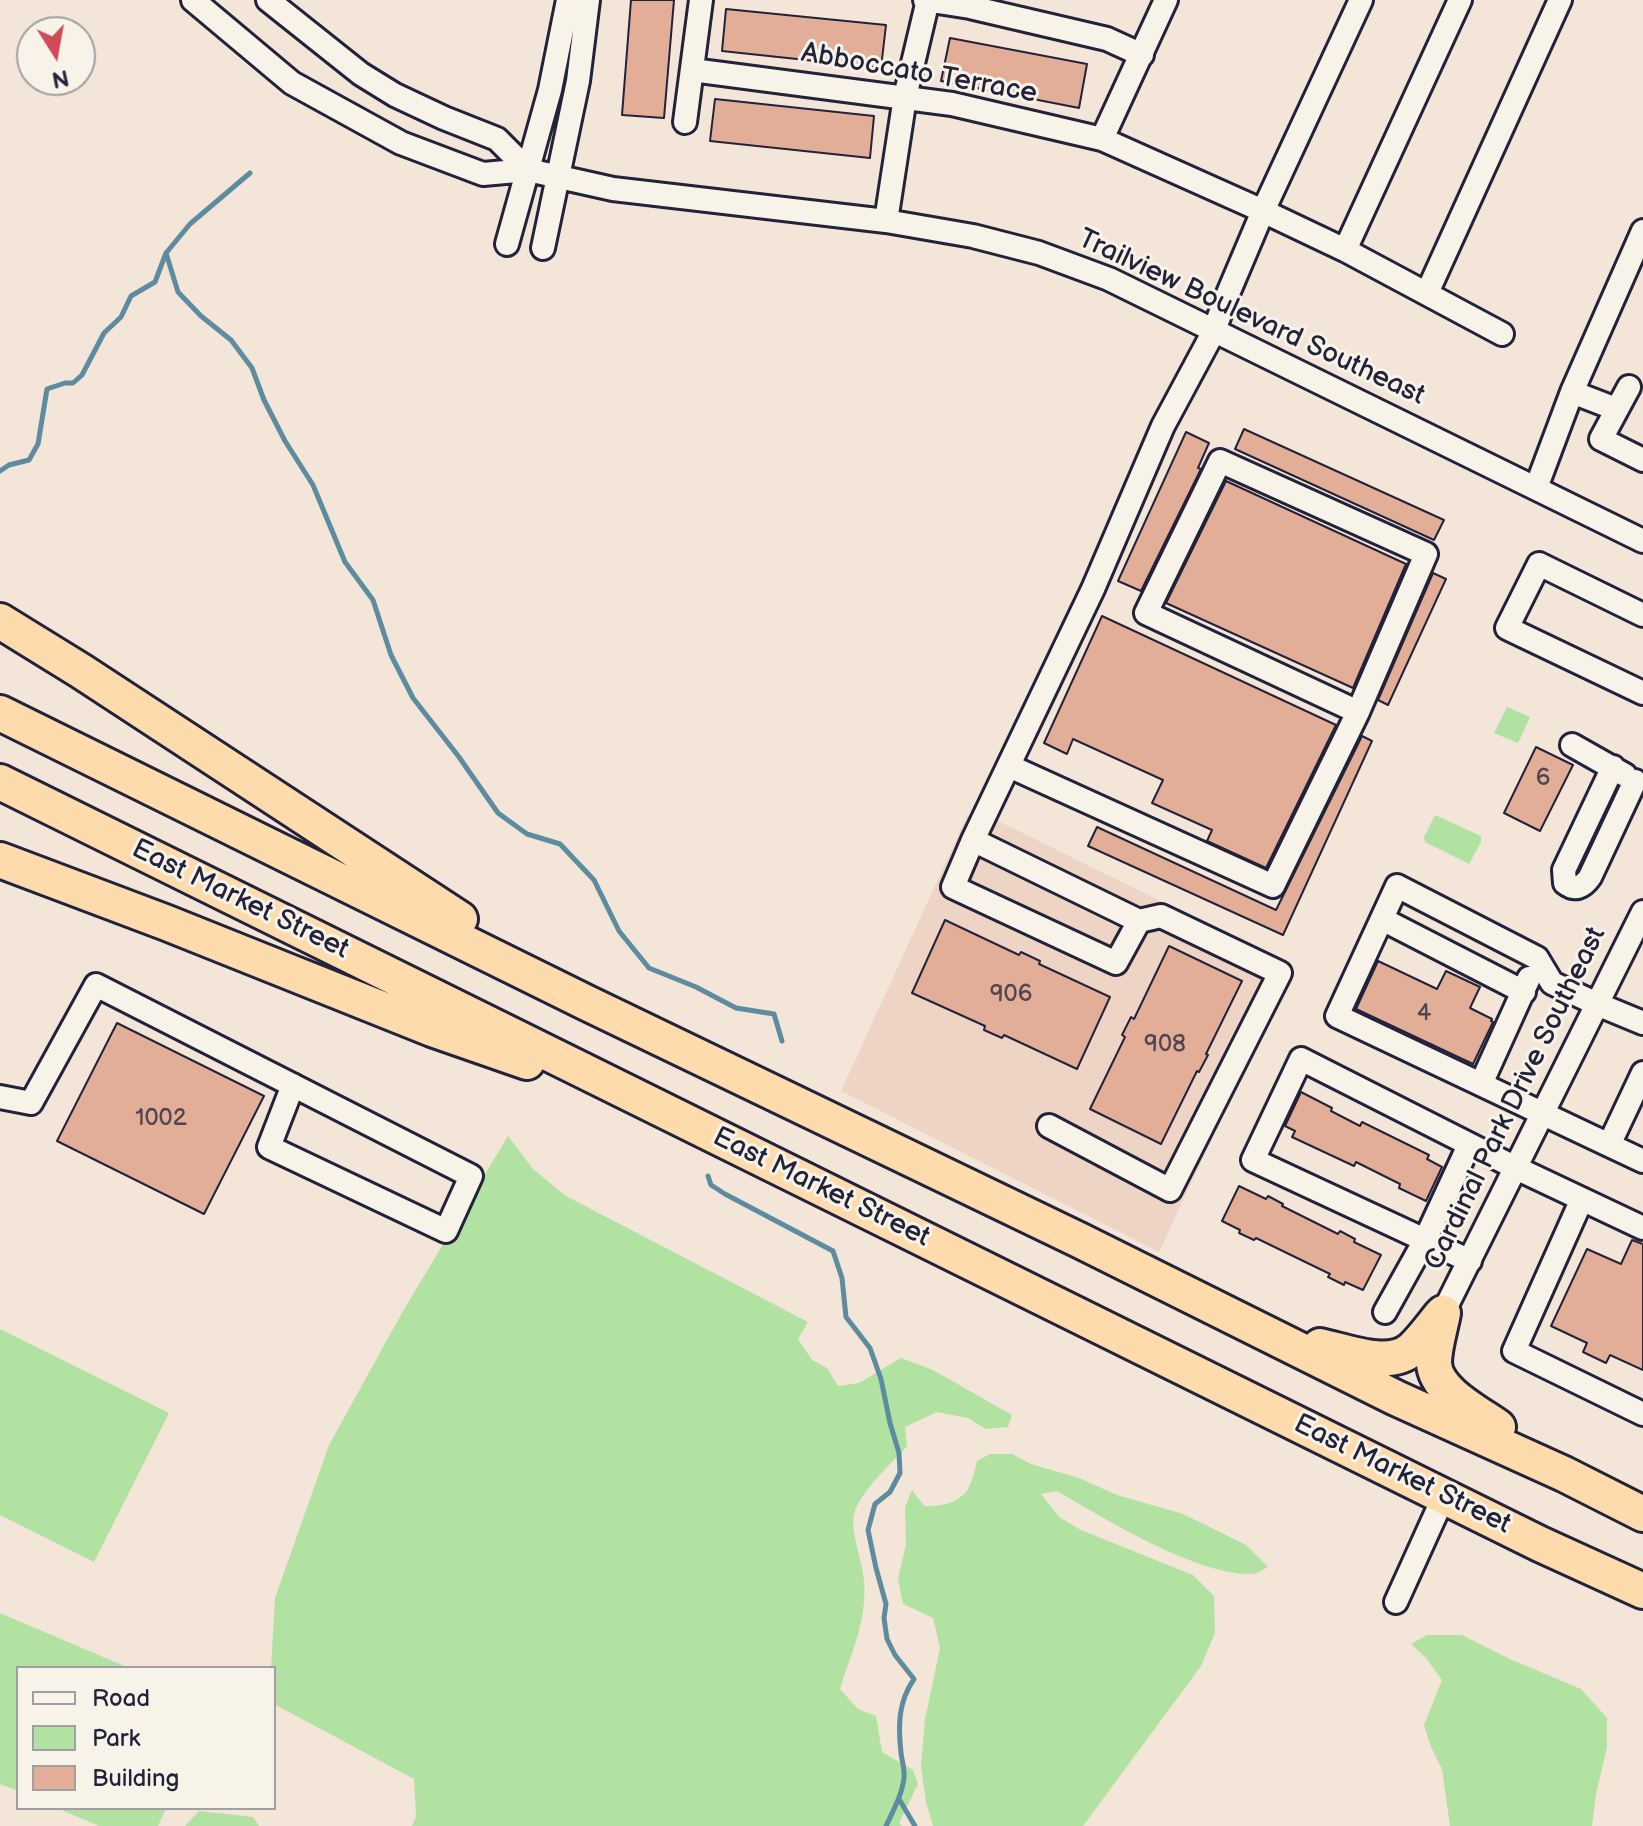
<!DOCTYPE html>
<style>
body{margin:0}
#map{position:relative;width:1643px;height:1826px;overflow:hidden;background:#f3e5d8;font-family:"Balsamiq Sans",sans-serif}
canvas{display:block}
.legend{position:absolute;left:16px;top:1666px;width:260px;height:144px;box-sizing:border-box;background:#f7f3e8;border:2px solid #a29fa3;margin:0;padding:10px 14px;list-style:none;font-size:24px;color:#22223b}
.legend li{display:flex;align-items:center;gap:16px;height:40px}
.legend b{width:40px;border:2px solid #a29fa3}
.north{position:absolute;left:16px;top:16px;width:80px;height:80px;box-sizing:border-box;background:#f7f3e8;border:2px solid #a29fa3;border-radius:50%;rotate:169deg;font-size:22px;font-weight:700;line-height:32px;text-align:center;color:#22223b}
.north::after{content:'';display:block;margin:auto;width:28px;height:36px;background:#d1495b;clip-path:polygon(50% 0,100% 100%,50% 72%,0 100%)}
</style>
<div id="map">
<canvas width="1643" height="1826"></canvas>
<ul class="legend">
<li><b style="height:10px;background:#f7f3e8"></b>Road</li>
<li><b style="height:22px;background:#b2e2a2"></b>Park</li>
<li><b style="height:22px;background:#e3ae97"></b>Building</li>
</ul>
<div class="north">N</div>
</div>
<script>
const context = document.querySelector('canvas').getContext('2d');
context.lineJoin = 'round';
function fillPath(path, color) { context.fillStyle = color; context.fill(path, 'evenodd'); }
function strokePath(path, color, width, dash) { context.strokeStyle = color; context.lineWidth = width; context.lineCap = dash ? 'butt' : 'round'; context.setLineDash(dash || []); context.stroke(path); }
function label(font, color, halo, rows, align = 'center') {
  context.font = font + ' "Balsamiq Sans",sans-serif'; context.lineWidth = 6; context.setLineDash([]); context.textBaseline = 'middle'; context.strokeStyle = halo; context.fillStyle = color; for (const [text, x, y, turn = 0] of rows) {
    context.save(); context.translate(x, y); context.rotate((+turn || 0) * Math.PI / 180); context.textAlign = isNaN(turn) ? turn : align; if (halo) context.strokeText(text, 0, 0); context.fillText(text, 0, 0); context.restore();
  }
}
fillPath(new Path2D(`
 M986 815 1292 966 1159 1252 841 1091 967 816Z`), '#eed4c4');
fillPath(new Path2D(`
 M1507 707 1530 717 1518 743 1494 733Z
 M1435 815 1481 836V842L1469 864 1425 842 1424 837Z
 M508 1136 533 1169 566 1196 808 1322 798 1339 812 1360 827 1368 838 1386 859 1383 901 1358 933 1370 1012 1415 1008 1427 986 1429 968 1418 937 1412 905 1427 907 1446C892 1463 859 1493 854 1514 850 1532 863 1563 864 1581 867 1621 852 1651 840 1689L858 1709 876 1716 882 1752 913 1770 918 1784 899 1823 902 1826H412L416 1817 414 1779 274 1704V1668H271L275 1598 329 1445 403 1311Z
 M0 1329 169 1413 94 1562 0 1515Z
 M990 1454H1012L1031 1464 1079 1478 1117 1495 1183 1514 1246 1545 1268 1567C1262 1570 1257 1574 1251 1574 1196 1575 1105 1519 1057 1491L1041 1494 1059 1517 1081 1530 1193 1575 1214 1596 1215 1633 1201 1666 1083 1826H933L926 1802 921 1766 925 1719 940 1648 933 1618 903 1604 898 1579 906 1544 905 1507 912 1490 924 1506C940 1507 961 1503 969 1487 973 1479 975 1469 977 1461Z
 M0 1613 129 1668H18V1791L0 1784Z
 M1427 1635H1462L1510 1659 1581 1689 1607 1718V1747L1596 1794 1592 1826H1450L1442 1769 1431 1747 1424 1725 1442 1680 1426 1658 1411 1644Z
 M57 1808H166L158 1826H99Z
 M199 1811 253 1817 259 1826H185Z`), '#b2e2a2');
strokePath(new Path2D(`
 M166 253 178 292 201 316 231 340 252 368 264 400 285 441 313 485 345 562 373 600 391 655 413 698 459 757 498 813 527 834 560 844 594 880 619 931 649 968 696 987 736 1008 774 1014 782 1041
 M0 471 9 465 29 460 38 444 47 389 65 383H73L82 375 104 333 121 317 131 296 155 282 166 253 190 224 250 173
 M708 1176 711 1185 725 1194 833 1251 842 1278 846 1317 870 1348 881 1379 890 1423 899 1453 900 1473 890 1492 875 1504 868 1530 876 1568 886 1604 884 1618 887 1639 895 1655 914 1679C898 1702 898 1726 901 1753 902 1761 905 1770 904 1778 902 1795 893 1811 886 1826
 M899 1799 915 1826`), '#5d8ca0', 5);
const building = new Path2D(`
 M631 0H674L664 118 622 115Z
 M726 9 886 25 881 68 722 51Z
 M950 38 1087 64 1079 108 941 81Z
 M715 99 874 116 870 158 710 141Z
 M1244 429 1444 520 1434 540 1235 449Z
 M1186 432 1209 443 1198 468 1201 469 1141 591 1118 581Z
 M1226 481 1406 564 1353 688 1166 603Z
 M1433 573 1446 579 1388 705 1378 700Z
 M1102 616 1336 725 1266 868 1207 841 1212 830 1152 803 1163 780 1073 739 1067 754 1044 743Z
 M1362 736 1372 741 1283 935 1088 846 1097 827 1276 910Z
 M1536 747 1573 765 1540 831 1504 813Z
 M945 920 1019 955 1021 952 1040 961 1039 964 1110 997 1077 1069 1004 1035 1002 1038 984 1030 985 1026 912 993Z
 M1169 946 1242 981 1206 1054 1208 1055 1199 1072 1197 1071 1161 1144 1090 1109 1125 1037 1122 1035 1131 1017 1134 1019Z
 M1378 961 1437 989 1446 971 1480 987 1470 1008 1492 1019 1491 1021 1493 1022 1473 1064 1356 1009Z
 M117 1023 264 1096 204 1214 57 1141Z
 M1301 1092 1332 1108 1331 1111 1360 1126 1362 1122 1429 1155 1427 1159 1442 1167 1426 1201 1399 1188 1400 1184 1356 1162 1354 1166 1292 1137 1295 1131 1285 1126Z
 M1239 1186 1266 1199 1268 1196 1283 1204 1282 1206 1338 1234 1340 1231 1355 1239 1354 1242 1381 1255 1363 1290 1345 1282 1344 1285 1328 1277 1330 1274 1256 1238 1254 1240 1239 1233 1240 1230 1222 1221Z
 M1632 1240 1643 1244V1370L1610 1355 1606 1363 1583 1352 1587 1343 1551 1326 1587 1249 1621 1264Z`);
fillPath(building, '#e3ae97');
strokePath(building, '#22223b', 2);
const minor = new Path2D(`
 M193 0 292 83 401 143 483 174 528 170 613 189 886 221 973 236 1039 253 1109 279 1643 541
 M268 0 361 74 395 95 444 118 497 139 528 170
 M925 0 970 7 1107 39 1142 55
 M1460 0 1345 250 1502 334
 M692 70 952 104 1102 139 1263 211 1345 250
 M685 122 701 0
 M1102 139 1166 0
 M886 221 905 97 928 0
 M507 244 550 90 568 0
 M543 248 578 81 588 0
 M1427 293 1560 0
 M1629 387 1601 439 1643 460
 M1572 392 1643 231
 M1536 488 1572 392 1616 409
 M1643 615 1539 564 1507 628 1643 693
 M1572 745 1625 775
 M1009 766 1273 886 1358 712 1146 613 1220 461 1426 554 1358 712
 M1613 767 1564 870 1565 883C1575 891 1583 887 1590 877L1635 781
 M973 840 1139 921 1116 963 953 887 973 840 1093 589 1163 426 1214 331 1224 303 1263 211 1361 0
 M1382 919 1524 992
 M1643 1073 1609 1145 1643 1161
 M1481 1084 1529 978
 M0 1097 31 1103 96 985 471 1176 446 1231 269 1147 293 1085
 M1049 1126 1170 1190 1280 973 1161 916 1139 921
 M1609 1145 1337 1016 1397 886 1537 958 1552 983 1597 1004 1643 1023
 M1582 1199 1514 1351 1643 1414
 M1470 1261 1253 1160 1301 1059 1516 1168 1643 1228
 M1385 1312 1425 1240 1469 1145
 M1443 1313 1643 912
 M1396 1602 1444 1496`);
const highway = new Path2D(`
 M0 621 81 671 460 919
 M0 713 587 1003 1079 1240 1396 1398 1564 1474 1643 1514
 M0 782 1540 1544 1643 1591
 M0 860 167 923 432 1029 527 1062
 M1443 1313C1440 1329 1434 1347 1434 1363 1435 1391 1477 1412 1498 1427
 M1320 1346C1347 1352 1389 1369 1412 1349 1423 1339 1432 1326 1441 1315`);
strokePath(minor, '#22223b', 28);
strokePath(highway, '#22223b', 40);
strokePath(minor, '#f7f3e8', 22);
strokePath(highway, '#fedbac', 34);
label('24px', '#524552', null, [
 ["6",1543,779],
 ["906",1011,995],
 ["4",1424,1014],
 ["908",1165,1045],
 ["1002",161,1119]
]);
label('28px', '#22223b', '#f7f3e8', [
 ["Abboccato Terrace",919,74,10],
 ["Trailview Boulevard Southeast",1251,318,25],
 ["East Market Street",240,900,26],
 ["Cardinal Park Drive Southeast",1516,1099,-64],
 ["East Market Street",821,1188,26],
 ["East Market Street",1402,1475,26]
]);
</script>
